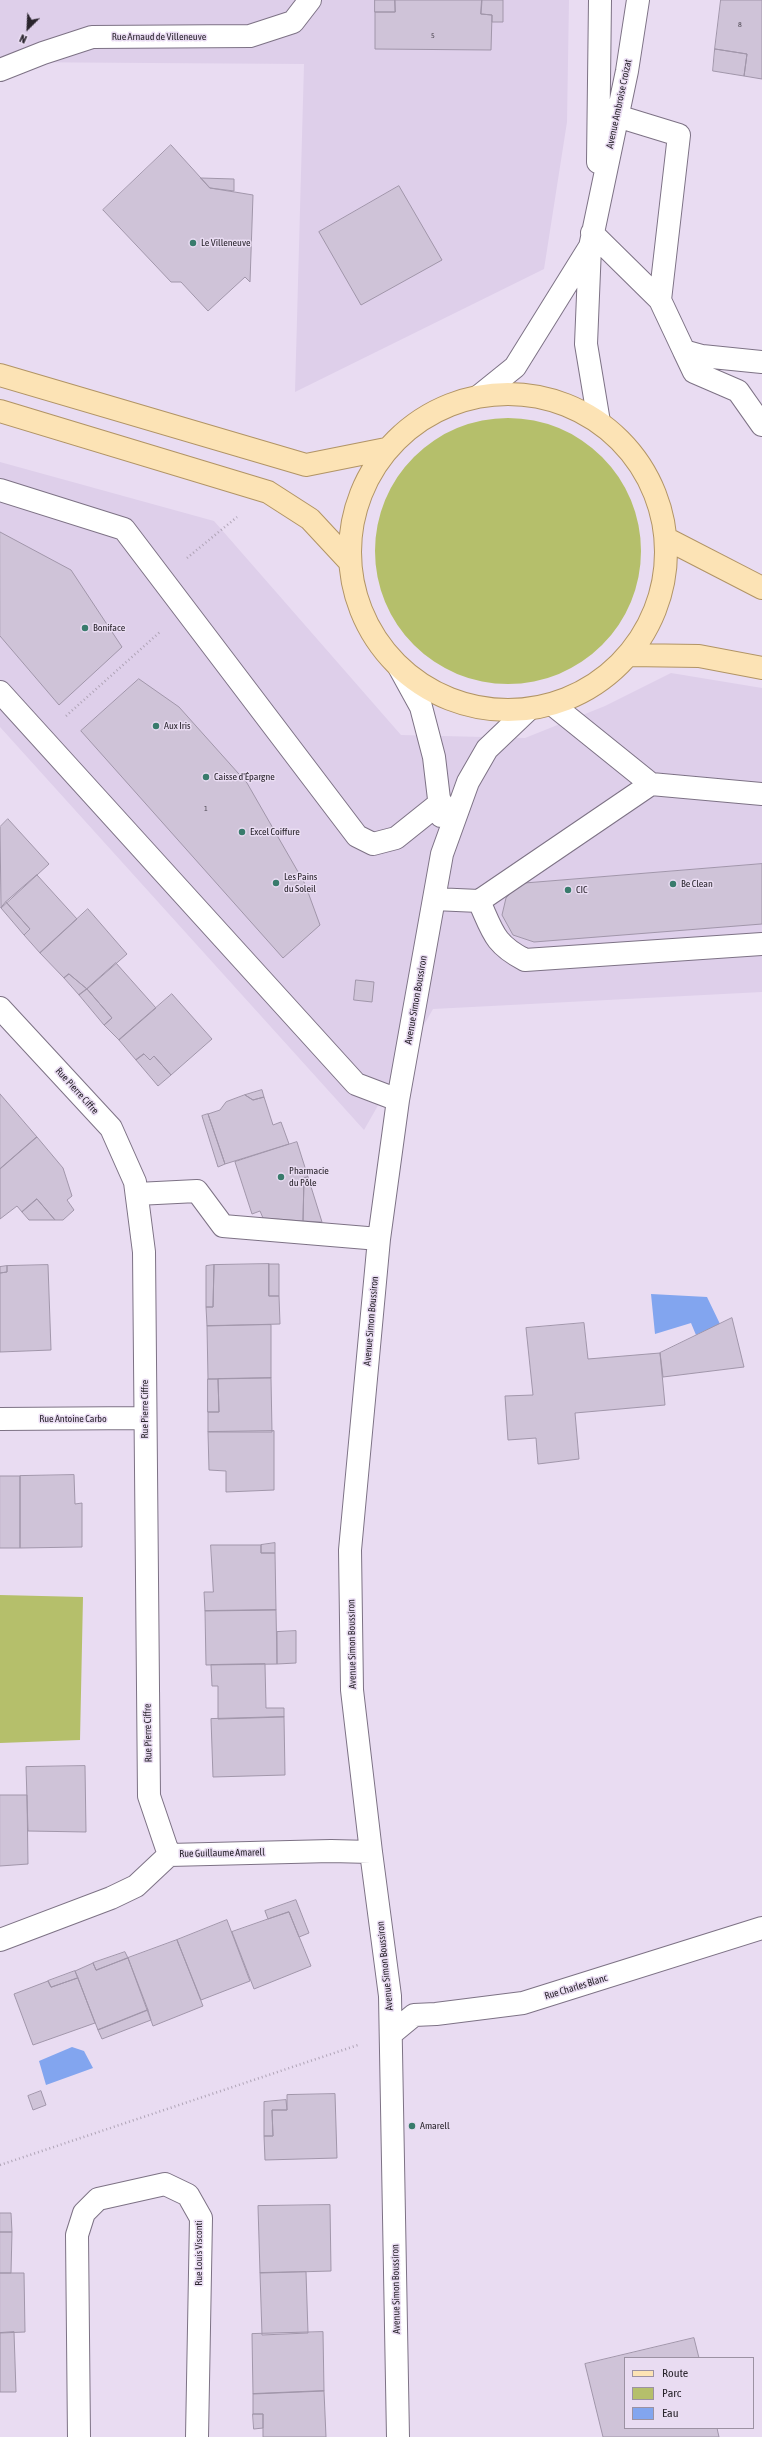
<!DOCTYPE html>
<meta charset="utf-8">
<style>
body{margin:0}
#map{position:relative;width:762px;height:2437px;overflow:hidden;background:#e9dcf2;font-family:"Asap Condensed",sans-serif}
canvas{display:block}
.legend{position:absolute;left:624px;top:2357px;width:130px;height:72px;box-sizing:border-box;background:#e9dcf2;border:1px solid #9c92a3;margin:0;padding:5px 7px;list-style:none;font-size:12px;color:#29242c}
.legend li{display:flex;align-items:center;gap:8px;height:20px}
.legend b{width:20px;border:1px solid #9c92a3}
.north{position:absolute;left:8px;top:8px;width:40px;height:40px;-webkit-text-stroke:3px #e9dcf2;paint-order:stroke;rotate:204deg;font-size:11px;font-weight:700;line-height:16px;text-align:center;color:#29242c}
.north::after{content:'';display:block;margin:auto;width:14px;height:18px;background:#29242c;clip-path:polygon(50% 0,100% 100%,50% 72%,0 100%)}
</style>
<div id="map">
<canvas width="762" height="2437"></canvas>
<ul class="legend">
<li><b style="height:5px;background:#fce3b5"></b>Route</li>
<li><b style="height:11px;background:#b5bf6b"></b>Parc</li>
<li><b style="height:11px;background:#82a5ef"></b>Eau</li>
</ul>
<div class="north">N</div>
</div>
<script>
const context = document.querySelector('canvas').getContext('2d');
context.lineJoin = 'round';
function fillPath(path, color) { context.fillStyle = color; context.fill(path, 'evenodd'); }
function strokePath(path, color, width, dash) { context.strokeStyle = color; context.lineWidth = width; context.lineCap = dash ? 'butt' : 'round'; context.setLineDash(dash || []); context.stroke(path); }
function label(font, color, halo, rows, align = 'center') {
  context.font = font + ' "Asap Condensed",sans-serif'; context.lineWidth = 3; context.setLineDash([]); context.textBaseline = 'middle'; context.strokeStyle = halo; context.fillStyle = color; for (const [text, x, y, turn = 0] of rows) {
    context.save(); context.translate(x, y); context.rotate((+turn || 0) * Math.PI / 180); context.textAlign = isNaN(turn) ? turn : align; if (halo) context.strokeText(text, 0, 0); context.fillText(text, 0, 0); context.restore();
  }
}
fillPath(new Path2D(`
 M0 0H569L567 122 544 269 295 392 304 64 0 62Z
 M0 462 214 521 401 735 525 738 605 706 671 673 762 688V992L433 1009 364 1130 0 727Z`), '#decfea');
fillPath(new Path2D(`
 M375 551a133 133 0 1 1 266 0a133 133 0 1 1-266 0Z
 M0 1595 83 1597 80 1740 0 1743Z`), '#b5bf6b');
fillPath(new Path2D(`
 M651 1294 707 1297 720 1324 696 1335 691 1323 655 1334Z
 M72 2047 84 2051 93 2068 46 2085 39 2061Z`), '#82a5ef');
const building = new Path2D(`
 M375 0H395V12H375Z
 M395 0H482L481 14 492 15 491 50 375 49V12H395Z
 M482 0H503V22H492V15L481 14Z
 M721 0H762V79L744 76 747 54 715 49Z
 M715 49 747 54 744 76 713 71Z
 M171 145 210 188 253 195 250 282 245 277 208 311 181 282H171L103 210Z
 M201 178 234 179V191L210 188Z
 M399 186 442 260 361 305 319 232Z
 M0 532 71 570 122 647 59 705 0 636Z
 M139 679 179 707 247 783 305 884 320 925 283 958 81 731Z
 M8 819 49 864 1 908 0 827Z
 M762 864V924L534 942 513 935 502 915 506 898 517 886 526 883Z
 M37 875 77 919 40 953 24 935 30 929 6 902Z
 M6 902 30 929 24 935 1 908Z
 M88 909 127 954 87 989 69 974 64 978 40 953Z
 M116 963 156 1008 119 1040 104 1025 112 1018 87 989Z
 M69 974 87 989 79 995 64 978Z
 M356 980 374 982 372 1002 354 1000Z
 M87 989 112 1018 104 1025 79 995Z
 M172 994 212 1039 171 1075 154 1056 150 1060 144 1054 136 1060 119 1040Z
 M144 1054 150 1060 154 1056 171 1075 158 1086 136 1060Z
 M262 1090 264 1097 253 1100 245 1095Z
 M0 1094 37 1137 0 1169Z
 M245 1095 253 1100 264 1097 273 1125 281 1122 289 1144 225 1164 208 1114 220 1110 226 1102Z
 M208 1114 225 1164 218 1167 202 1116Z
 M37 1137 63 1168 72 1196 67 1200 74 1210 63 1220H55L37 1199 22 1212 17 1206 0 1219V1169Z
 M297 1142 308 1177 304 1178 303 1221 263 1218 260 1211 252 1214 235 1162Z
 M308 1177 322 1222 303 1221 304 1178Z
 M37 1199 55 1220H29L22 1212Z
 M269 1264H279V1296H269Z
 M269 1264V1296H279L280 1324 207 1326 206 1307H213L214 1265Z
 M48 1265 51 1350 0 1352V1273L7 1272V1266Z
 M214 1265 213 1307H206V1266Z
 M7 1266V1272L0 1273V1267Z
 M732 1318 744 1367 663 1377 660 1353Z
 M584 1323 588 1359 660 1353 665 1405 575 1413 579 1459 538 1464 536 1438 508 1440 505 1396 533 1395 526 1328Z
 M271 1325V1378L208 1379 207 1326Z
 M271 1378 272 1432H208V1412H219L218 1379Z
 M208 1379H218L219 1412H208Z
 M274 1431V1490L226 1492V1471L209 1470 208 1432Z
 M74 1475 75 1504 82 1503V1547L20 1548V1476Z
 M0 1476H20V1548H0Z
 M275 1543V1553H261V1545Z
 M211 1545H261V1553H275L276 1610 205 1611 204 1592H213Z
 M276 1610 277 1664 206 1665 205 1611Z
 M296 1631V1663L277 1664V1632Z
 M265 1664 266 1708H284V1717L218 1719V1686H212L211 1665Z
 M284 1717 285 1775 213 1777 211 1719Z
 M85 1766 86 1832 28 1831 26 1767Z
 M0 1795H27L28 1864 0 1866Z
 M296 1900 309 1933 299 1937 289 1912 268 1919 265 1911Z
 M289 1912 311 1966 254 1989 232 1932Z
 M227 1920 250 1981 201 2000 177 1940Z
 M177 1940 203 2006 153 2026 128 1958Z
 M125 1952 128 1958 96 1970 93 1963Z
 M128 1958 148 2010 98 2030 75 1971 93 1963 96 1970Z
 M75 1971 78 1978 51 1987 48 1981Z
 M78 1978 95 2023 33 2045 14 1994 48 1981 51 1987Z
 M148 2010 151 2020 102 2039 98 2030Z
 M41 2091 46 2105 33 2110 28 2096Z
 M335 2094 337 2158 265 2160 264 2136H273L272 2110H287V2095Z
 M286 2100 287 2110H272L273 2136H264V2102Z
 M330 2205 331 2271 260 2273 258 2206Z
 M0 2213H11L12 2232H0Z
 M0 2232H12L11 2273H0Z
 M306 2272 308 2333 262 2335 260 2273Z
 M0 2273H24L25 2332 0 2333Z
 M14 2332 16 2392H0V2333Z
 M323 2332 324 2391 253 2394 252 2334Z
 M694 2338 699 2358H625V2428H717L719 2437H603L585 2364Z
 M324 2391 326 2437H263V2414H253V2394Z
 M253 2414H263V2428L254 2429Z`);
fillPath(building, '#cfc3d8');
strokePath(building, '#a196aa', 1);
const minor = new Path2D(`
 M0 70 43 53 92 37 250 36 293 22 310 0
 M617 116 679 135 660 300
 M598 162 600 0
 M592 233 660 300 684 351
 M762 362 702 356 684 351 694 372 738 391 762 425
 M479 396 515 367 589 248
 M599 422 586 344 590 247 627 71 638 0
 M0 490 124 529 357 836 373 844 396 838 441 802
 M399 667 421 707 434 757 441 816
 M0 692 356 1084 398 1100
 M553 705 651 784 762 794
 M434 899 479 901 651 784
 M479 901C493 932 494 944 525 960L762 944
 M0 1008 111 1128 135 1182 144 1252 149 1796 169 1855
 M137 1194 197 1191 223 1226 379 1239
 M0 1419 145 1418
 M0 1940 111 1898 136 1886 169 1855 331 1851 371 1852
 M391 2034 414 2015 436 2014 523 2003 762 1928
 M79 2437 77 2235 84 2213 98 2199 165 2184 188 2195 201 2218 197 2437
 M398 2437 390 1996 371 1852 352 1690 350 1550 379 1239 398 1100 442 854 468 782 487 749 529 709`);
const major = new Path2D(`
 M0 375 306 465 386 449
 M350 552a158 158 0 1 1 316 0a158 158 0 1 1-316 0Z
 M0 411 268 492 310 519 349 561
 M667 539 762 588
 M629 655 699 656 762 668`);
strokePath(minor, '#7d7285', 24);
strokePath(major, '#b19465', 24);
strokePath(new Path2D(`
 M187 558 237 517
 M66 716 161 631
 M0 2165 358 2045`), '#afa4b6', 2.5, [1, 3]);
strokePath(minor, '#fff', 22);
strokePath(major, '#fce3b5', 22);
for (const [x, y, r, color] of [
 [193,243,4,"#397b6c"],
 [85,628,4,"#397b6c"],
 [156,726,4,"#397b6c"],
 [206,777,4,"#397b6c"],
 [242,832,4,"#397b6c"],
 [276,883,4,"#397b6c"],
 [673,884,4,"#397b6c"],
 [568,890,4,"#397b6c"],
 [281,1177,4,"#397b6c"],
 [412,2126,4,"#397b6c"]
]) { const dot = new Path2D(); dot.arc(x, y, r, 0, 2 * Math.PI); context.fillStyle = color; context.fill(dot); strokePath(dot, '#e9dcf2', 1.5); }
label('8px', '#524c57', null, [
 ["8",740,24],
 ["5",433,35],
 ["1",206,808]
]);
label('10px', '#29242c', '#e9dcf2', [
 ["Rue Arnaud de Villeneuve",159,37],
 ["Avenue Ambroise Croizat",619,104,-78],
 ["Avenue Simon Boussiron",416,1000,-80],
 ["Rue Pierre Ciffre",77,1091,48],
 ["Avenue Simon Boussiron",371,1321,-85],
 ["Rue Pierre Ciffre",145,1409,-90],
 ["Rue Antoine Carbo",73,1419],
 ["Avenue Simon Boussiron",352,1644,-91],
 ["Rue Pierre Ciffre",148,1733,-91],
 ["Rue Guillaume Amarell",222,1853,-1],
 ["Avenue Simon Boussiron",385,1966,-96],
 ["Rue Charles Blanc",576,1987,-17],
 ["Rue Louis Visconti",199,2253,-90],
 ["Avenue Simon Boussiron",396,2289,-91]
]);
label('10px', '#29242c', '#e9dcf2', [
 ["Le Villeneuve",201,243],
 ["Boniface",93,628],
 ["Aux Iris",164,726],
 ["Caisse d'Épargne",214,777],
 ["Excel Coiffure",250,832],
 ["Les Pains",284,877],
 ["du Soleil",284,889],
 ["Be Clean",681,884],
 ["CIC",576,890],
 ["Pharmacie",289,1171],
 ["du Pôle",289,1183],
 ["Amarell",420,2126]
], 'left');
</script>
